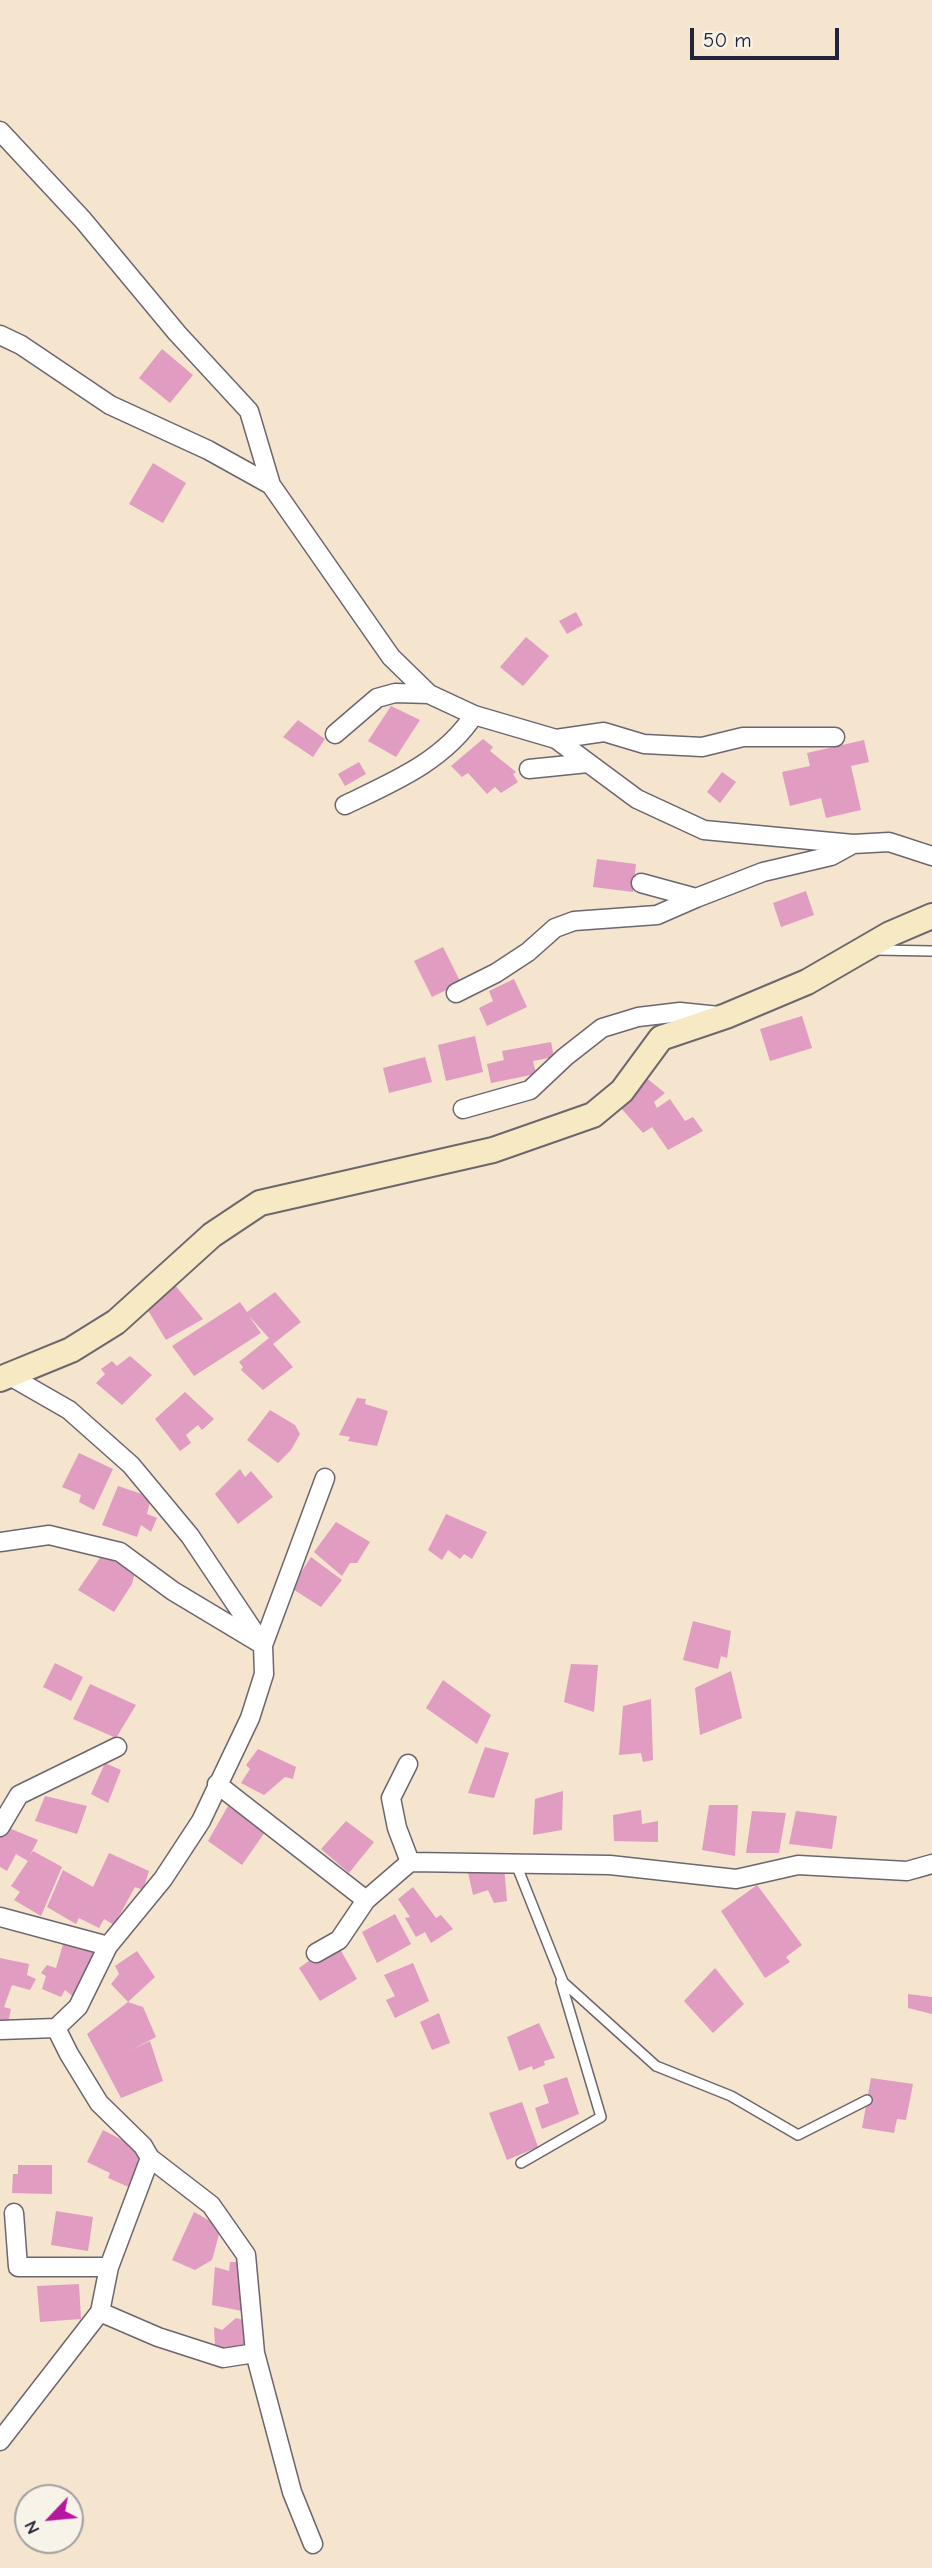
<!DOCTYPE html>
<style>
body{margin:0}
#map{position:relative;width:932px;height:2568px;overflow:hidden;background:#f5e4ce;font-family:"Comic Neue",sans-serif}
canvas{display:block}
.north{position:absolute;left:14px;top:2484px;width:70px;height:70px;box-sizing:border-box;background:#f7f3e8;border:2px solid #a29fa3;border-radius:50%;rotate:244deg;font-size:19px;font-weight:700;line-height:28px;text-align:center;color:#22223b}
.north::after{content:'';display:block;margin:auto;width:24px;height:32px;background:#b5179e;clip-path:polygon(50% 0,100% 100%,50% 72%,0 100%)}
.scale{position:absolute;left:690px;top:28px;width:149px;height:32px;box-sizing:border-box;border:4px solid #22223b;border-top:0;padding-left:9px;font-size:21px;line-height:24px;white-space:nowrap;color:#22223b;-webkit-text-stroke:5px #f7f3e8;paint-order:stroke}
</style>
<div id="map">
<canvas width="932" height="2568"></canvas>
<div class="north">N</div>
<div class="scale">50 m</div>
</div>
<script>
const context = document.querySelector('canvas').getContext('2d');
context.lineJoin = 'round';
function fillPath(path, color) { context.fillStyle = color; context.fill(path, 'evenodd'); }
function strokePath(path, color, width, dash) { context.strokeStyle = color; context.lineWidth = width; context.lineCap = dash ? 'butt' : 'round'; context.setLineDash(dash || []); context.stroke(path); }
fillPath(new Path2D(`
 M162 349 193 375 170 403 139 378Z
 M153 463 186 483 163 523 129 504Z
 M576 612 583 625 567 634 559 621Z
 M526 637 549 656 523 686 500 667Z
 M391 706 420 720 396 757 368 741Z
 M298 720 325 739 313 757 283 737Z
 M483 739 493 747 490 751 516 772 513 774 518 782 501 793 495 787 487 794 468 773 462 777 451 766Z
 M864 740 869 762 851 766 861 810 826 818 821 798 790 806 782 772 810 766 807 753Z
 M359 762 366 774 345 786 338 774Z
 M722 772 736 782 720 803 707 792Z
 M597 859 636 864 633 892 593 887Z
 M806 891 814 915 781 927 773 903Z
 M443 947 461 983 432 997 414 961Z
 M514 979 527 1007 487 1026 479 1008 493 1001 489 991Z
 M802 1016 812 1048 770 1061 760 1029Z
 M475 1036 483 1072 446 1081 438 1045Z
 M551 1042 554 1057 533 1061 536 1074 491 1083 487 1064 504 1060 502 1051Z
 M425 1057 432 1082 389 1093 383 1068Z
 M644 1076 665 1093 654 1102 657 1108 670 1099 685 1121 693 1117 703 1131 668 1150 652 1127 643 1133 621 1108Z
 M174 1284 203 1319 166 1340 146 1307Z
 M275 1292 301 1322 273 1344 293 1367 263 1390 241 1370 243 1367 239 1362 269 1338 249 1316 261 1333 194 1376 172 1346 240 1302 247 1312Z
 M130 1356 152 1375 122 1405 96 1383 105 1374 101 1369 112 1361 117 1366Z
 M185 1392 214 1419 202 1430 198 1425 186 1435 191 1443 180 1451 155 1419Z
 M357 1398 366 1399 365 1404 388 1411 377 1446 348 1441 350 1437 339 1435Z
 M270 1410 295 1425 300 1434 291 1450 278 1463 247 1440Z
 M79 1453 113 1469 94 1510 79 1502 81 1495 62 1487Z
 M240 1469 245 1477 251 1471 273 1497 238 1524 215 1494Z
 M118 1486 151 1497 147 1514 157 1518 151 1532 141 1525 137 1537 102 1525Z
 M446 1514 487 1532 472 1559 464 1554 460 1559 448 1550 442 1560 428 1550Z
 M336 1522 370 1542 357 1563H350L342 1576 314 1552Z
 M102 1555 135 1572 132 1584 114 1612 78 1590Z
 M311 1557 342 1580 321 1607 291 1588Z
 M693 1621 731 1631 727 1658 721 1656 718 1669 683 1660Z
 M55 1663 83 1677 71 1701 43 1687Z
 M571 1664 598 1665 594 1712 564 1702Z
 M731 1671 742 1718 700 1735 695 1688Z
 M443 1680 491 1715 477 1744 426 1708Z
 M90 1684 136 1705 116 1738 73 1719Z
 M651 1699 653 1760 643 1762 641 1753 619 1755 623 1706Z
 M485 1747 509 1753 494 1798 468 1793Z
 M258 1749 296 1767 293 1779 285 1777 264 1795 241 1783 250 1769 246 1765Z
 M105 1763 121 1770 108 1803 91 1794Z
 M563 1791 562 1830 533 1835 535 1799Z
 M45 1796 87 1806 77 1834 35 1821Z
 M709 1805H738L735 1856 702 1850Z
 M228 1806 265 1832 242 1865 208 1841Z
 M641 1810 642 1824 658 1821V1842L614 1841 613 1815Z
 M752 1811 786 1813 779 1853H746Z
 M796 1811 837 1816 832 1849 789 1844Z
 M346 1821 374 1842 349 1873 321 1849Z
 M4 1826 38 1840 29 1857 33 1851 62 1867 41 1916 14 1900 20 1892 11 1886 28 1861 16 1854 7 1871 0 1867V1834Z
 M109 1853 149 1871 143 1890 135 1887 114 1925 104 1919 99 1928 79 1918 76 1924 47 1907 63 1870 93 1887Z
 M503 1854 507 1901 494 1903 488 1890 473 1895 467 1868Z
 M757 1885 802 1945 786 1957 790 1962 765 1978 721 1911Z
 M413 1887 436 1918 441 1915 453 1929 431 1943 425 1932 416 1937 405 1918 410 1917 398 1899Z
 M395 1914 411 1944 377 1963 362 1932Z
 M64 1941 103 1948 75 1998 65 1990 61 1997 42 1989 46 1976 41 1973 47 1965 56 1968Z
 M336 1942 357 1979 320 2001 299 1968Z
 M137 1951 155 1977 128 2002 111 1984 119 1974 115 1966Z
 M0 1958 29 1964 27 1975 36 1979 30 1990 12 1985 4 2007 11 2009 8 2023 0 2021Z
 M413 1963 429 2001 395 2018 386 2000 395 1996 384 1975Z
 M715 1968 744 2004 713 2033 684 2001Z
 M908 1994 932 1997V2014L908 2008Z
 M128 2002 143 2007 156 2037 131 2050 150 2041 163 2081 121 2098 87 2034Z
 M439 2013 450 2043 432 2050 420 2022Z
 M539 2023 555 2058 544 2061 545 2065 533 2070 532 2066 519 2071 507 2037Z
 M567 2077 579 2114 542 2129 535 2108 549 2103 543 2085Z
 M871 2078 913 2084 906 2120 897 2119 894 2133 862 2128Z
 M522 2102 538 2147 507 2160 489 2113Z
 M103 2130 141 2150 131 2188 108 2178 110 2173 87 2162Z
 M18 2165H52V2194L12 2193 13 2174H18Z
 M56 2211 93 2217 88 2251 51 2245Z
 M194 2212 221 2227 212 2260 195 2270 172 2260Z
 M230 2262H240L242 2311 212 2305 215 2267 229 2271Z
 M79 2284 81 2319 40 2322 37 2286Z
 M236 2318 250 2322 245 2350 215 2346 214 2327 222 2330Z`), '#e09cc1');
const lane = new Path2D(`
 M876 950 932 951
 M516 1864 563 1982 656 2066 731 2096 798 2135 867 2100
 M521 2163 601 2117 561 1982`);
const street = new Path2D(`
 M0 131 83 220 177 333 249 411 271 485 391 657 429 694 474 715 556 739 637 799 704 830 853 844 889 842 932 856
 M0 335 21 345 110 405 208 450 271 485
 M335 734 377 698 395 693 429 694
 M556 739 604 732 644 744 702 747 743 737H835
 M529 769 588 763
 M345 805C393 782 444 761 474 715
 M641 883 696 898 763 872 831 856 853 844
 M456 993 496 973 528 952 555 928 574 921 657 915 696 898
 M463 1109 530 1090 565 1057 602 1028 638 1017 680 1012 719 1016
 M0 1542 49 1535 120 1552 173 1591 263 1645 325 1478
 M217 1784 366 1900
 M0 1827 19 1795 117 1747
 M410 1862 610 1865 736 1879 798 1865 907 1871 932 1864
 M0 1917 108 1946
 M316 1953 339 1940 366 1900 410 1862 397 1828 391 1798 408 1764
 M56 2028 69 2054 99 2103 143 2146 150 2158 211 2205 246 2255 255 2353 292 2492 313 2544
 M0 2030 56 2028 78 2007 108 1946 163 1879 201 1821 250 1718 264 1674 263 1645 190 1536 131 1465 69 1410 8 1375
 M14 2213 18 2267H109
 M100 2312 158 2337 223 2358 255 2353
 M0 2441 100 2312 109 2267 150 2158`);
const secondary = new Path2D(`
 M0 1379 71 1350 116 1322 212 1235 260 1203 493 1150 593 1115 622 1091 661 1038 726 1016 807 982 890 934 932 916`);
strokePath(lane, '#6c666e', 12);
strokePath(street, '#6c666e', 21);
strokePath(secondary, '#6c666e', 28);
strokePath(lane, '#fff', 9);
strokePath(street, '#fff', 18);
strokePath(secondary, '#f6e9c3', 24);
</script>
